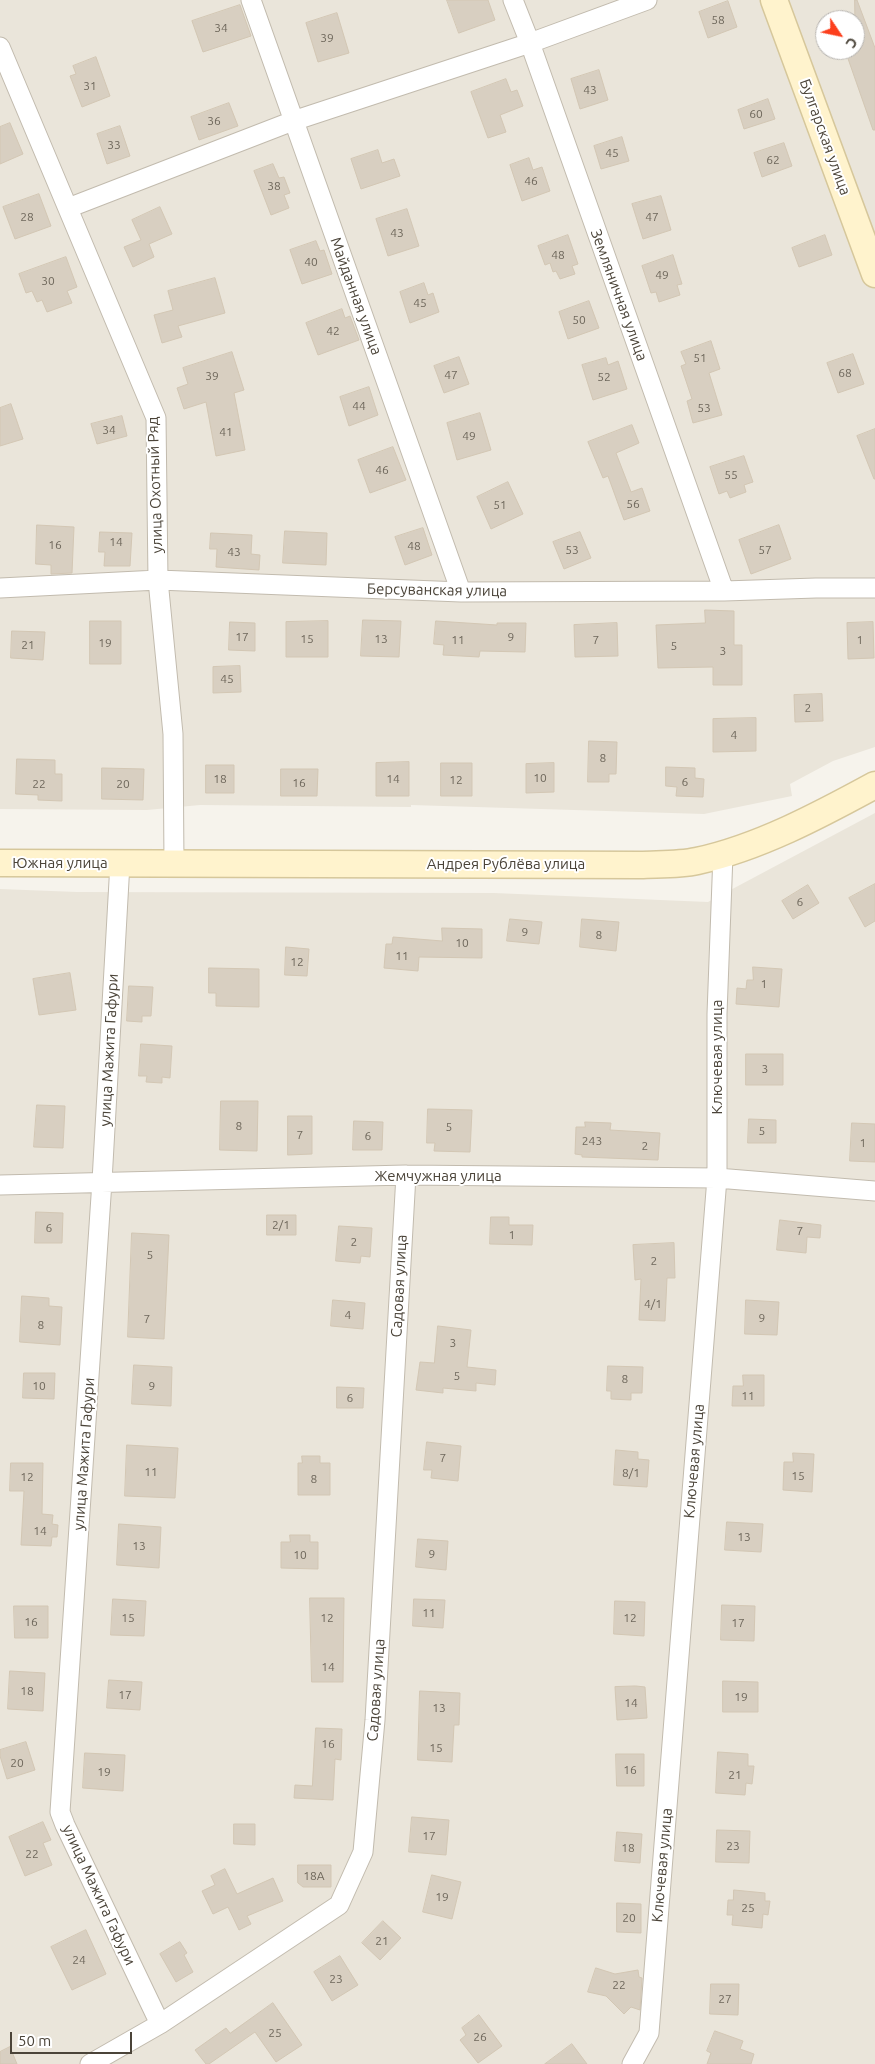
<!DOCTYPE html>
<meta charset="utf-8">
<style>
body{margin:0}
#map{position:relative;width:875px;height:2064px;overflow:hidden;background:#f6f3ec;font-family:Ubuntu,sans-serif}
canvas{display:block}
.north{position:absolute;left:815px;top:10px;width:50px;height:50px;box-sizing:border-box;background:#fff;border:1px solid #b7b4b0;border-radius:50%;rotate:124deg;font-size:14px;font-weight:700;line-height:20px;text-align:center;color:#4b4439}
.north::after{content:'';display:block;margin:auto;width:18px;height:22px;background:#fc3f1d;clip-path:polygon(50% 0,100% 100%,50% 72%,0 100%)}
.scale{position:absolute;left:10px;top:2032px;width:122px;height:22px;box-sizing:border-box;border:2px solid #4b4439;border-top:0;padding-left:6px;font-size:15px;line-height:18px;white-space:nowrap;color:#4b4439;-webkit-text-stroke:4px #fff;paint-order:stroke}
</style>
<div id="map">
<canvas width="875" height="2064"></canvas>
<div class="north">С</div>
<div class="scale">50 m</div>
</div>
<script>
const context = document.querySelector('canvas').getContext('2d');
context.lineJoin = 'round';
function fillPath(path, color) { context.fillStyle = color; context.fill(path, 'evenodd'); }
function strokePath(path, color, width, dash) { context.strokeStyle = color; context.lineWidth = width; context.lineCap = dash ? 'butt' : 'round'; context.setLineDash(dash || []); context.stroke(path); }
function label(font, color, halo, rows, align = 'center') {
  context.font = font + ' Ubuntu,sans-serif'; context.lineWidth = 4; context.setLineDash([]); context.textBaseline = 'middle'; context.strokeStyle = halo; context.fillStyle = color; for (const [text, x, y, turn = 0] of rows) {
    context.save(); context.translate(x, y); context.rotate((+turn || 0) * Math.PI / 180); context.textAlign = isNaN(turn) ? turn : align; if (halo) context.strokeText(text, 0, 0); context.fillText(text, 0, 0); context.restore();
  }
}
fillPath(new Path2D(`
 M0 0H875V747L833 761 790 784 792 796 704 814 411 805V807L200 805 147 810 0 809ZM825 20H855V50H825Z
 M875 813V2064H0V889L77 892 494 893 708 902Z`), '#eae5da');
const building = new Path2D(`
 M447 0H488L495 20 459 33Z
 M855 0H857L875 48V130H873L845 50H855Z
 M728 1 737 27 708 38 699 12Z
 M240 5 251 36 203 52 192 21Z
 M337 13 349 53 318 62 306 23Z
 M96 57 110 96 82 107 70 76 76 74 73 66Z
 M599 70 608 100 580 109 571 79Z
 M506 79 511 92 517 90 523 106 500 115 506 132 488 138 471 92Z
 M768 99 775 119 744 129 738 110Z
 M229 103 238 126 199 140 191 117Z
 M10 123 23 154 0 164V127Z
 M120 126 130 156 107 164 97 134Z
 M622 137 629 161 601 169 594 146Z
 M784 143 792 166 762 177 754 153Z
 M378 150 382 163 394 159 400 176 361 189 351 159Z
 M529 158 533 170 542 167 550 191 522 201 510 165Z
 M273 164 279 178 284 177 290 193 284 195 289 208 271 215 254 171Z
 M39 194 51 226 15 239 3 207Z
 M661 196 671 230 643 239 632 204Z
 M160 207 172 234 149 244 154 257 133 267 124 247 141 240 132 220Z
 M407 209 419 246 388 256 376 219Z
 M568 235 578 264 572 266 575 274 560 279 556 271 553 272 550 263 545 265 538 246Z
 M825 235 832 255 799 267 792 248Z
 M316 241 320 251 324 250 332 274 302 284 290 250Z
 M673 255 682 284 677 285 680 295 659 302 656 292 651 293 642 266Z
 M66 257 77 287 67 291 72 303 47 312 42 300 37 302 32 291 26 293 19 274Z
 M215 278 225 313 178 326 182 337 162 343 154 315 173 310 168 291Z
 M424 283 428 295 433 293 439 312 410 323 400 292Z
 M589 301 599 328 568 339 559 312Z
 M342 309 345 318 350 316 359 340 318 355 306 323Z
 M711 341 720 369 709 373 722 415 693 423 687 401 692 399 681 366 686 364 681 352Z
 M232 352 244 390 234 393 245 450 216 456 206 402 184 409 177 388 188 384 183 368Z
 M853 354 864 384 838 393 827 363Z
 M459 357 469 384 444 393 434 366Z
 M606 358 608 365 618 361 627 389 593 400 582 365Z
 M369 387 378 415 349 426 340 397Z
 M11 404 23 439 0 446V408Z
 M480 413 491 450 457 460 447 423Z
 M122 416 127 436 97 444 91 424Z
 M632 425 639 443 616 453 631 492 642 488 650 511 624 520 608 476 603 478 588 442Z
 M875 429V479H874L857 436Z
 M393 447 406 480 370 493 358 460Z
 M744 456 753 482 744 485 746 492 730 498 727 491 719 494 710 467Z
 M508 482 523 514 491 529 477 497Z
 M37 525 74 527 72 573 51 574V565L36 564Z
 M779 525 791 559 751 574 739 540Z
 M423 528 432 555 405 565 395 537Z
 M285 531 327 533 326 565 283 563Z
 M100 532 132 533 130 566H104L105 552H99Z
 M580 532 591 558 564 569 553 542Z
 M211 533 252 535 251 554 260 555 259 570 216 567 217 549H210Z
 M705 610 734 611V645H742V685H713V667L658 668 656 625 705 623Z
 M363 620 401 621 399 657 361 656Z
 M90 621H121V664H90Z
 M328 621V657H286V622Z
 M436 621 497 625V623H526L525 652 480 651 479 657 443 655 444 645 434 644Z
 M230 622 255 623V651L229 650Z
 M873 622 874 658 848 659 847 623Z
 M617 623 618 656 575 657 574 625Z
 M12 631 45 632 43 660 11 658Z
 M240 666 241 692 213 693V667Z
 M822 694 823 721 795 722 794 695Z
 M756 718V751L713 752V719Z
 M589 741 617 742 616 774H609V782H588Z
 M17 759 55 760V774H62V801L38 800V795L16 794Z
 M409 762V796H376V763Z
 M441 763H472V796H441Z
 M554 763V792L526 793V764Z
 M206 765H234V793H206Z
 M666 767 695 768V778L704 779 703 797 676 796 677 787 666 786Z
 M102 768 144 769 143 800 102 799Z
 M281 769H318L317 796H281Z
 M875 884V921L865 927 849 898Z
 M808 885 819 903 793 919 782 901Z
 M510 919 542 922 539 944 507 941Z
 M582 919 619 922 616 951 580 947Z
 M442 928 482 929V958L419 957 418 971 384 968 386 944H392L393 937 442 941Z
 M286 947 309 949 307 976 285 975Z
 M753 967 782 969 779 1007 736 1004 737 988 746 989 747 980H753Z
 M209 968 259 969V1007L216 1006V993H209Z
 M70 973 76 1010 39 1015 33 979Z
 M129 986 153 987 151 1016H142V1022L127 1021Z
 M141 1044 172 1046 170 1078 162 1077V1083L146 1082 147 1076H139Z
 M746 1054H783V1085H746Z
 M221 1101H258L257 1151 220 1150Z
 M37 1105 65 1106 63 1148 34 1147Z
 M428 1109 472 1110 470 1152 434 1151 435 1143H427Z
 M288 1116H312V1154L288 1155Z
 M749 1119 776 1120V1143H748Z
 M354 1121 383 1122 382 1150H353Z
 M585 1122 611 1123 610 1130 660 1133 658 1160 582 1157V1155L575 1154 576 1127H585Z
 M852 1123 875 1124V1162L850 1161Z
 M36 1212 63 1213 62 1243H35Z
 M267 1215H296V1235H267Z
 M491 1217H509V1225H533L532 1245 490 1244Z
 M780 1220 821 1225 820 1238 807 1237 806 1253 777 1250Z
 M339 1226 372 1228 370 1257 361 1256 360 1263 336 1261Z
 M132 1233 169 1235 164 1339 128 1337Z
 M674 1243 675 1278H667L665 1321 639 1320 641 1279 635 1280 633 1245Z
 M22 1296 49 1298V1306L62 1307 60 1345 20 1342Z
 M333 1300 365 1303 363 1329 331 1326Z
 M746 1300 779 1302 777 1335 745 1334Z
 M438 1326 471 1330 467 1367 496 1370 495 1385 476 1383V1391L443 1388V1393L416 1390 420 1362 434 1363Z
 M134 1365 172 1367 171 1406 132 1404Z
 M608 1366 643 1367 642 1393H631V1400L611 1399V1391H607Z
 M24 1373H55L54 1399 23 1398Z
 M743 1375H764V1406H732L733 1386H743Z
 M337 1387 364 1388 363 1408H337Z
 M427 1442 461 1446 458 1481 431 1478 432 1470H424Z
 M127 1445 178 1448 175 1498 125 1496Z
 M616 1450 638 1452V1459L649 1460 647 1487 614 1485Z
 M793 1453 814 1454 812 1492 783 1490 784 1462H793Z
 M302 1456H320V1463H330V1495H298V1463H302Z
 M11 1463H43L42 1514 53 1515 52 1524 58 1525 57 1537H52L51 1546 21 1545 24 1491H10Z
 M727 1522 763 1524 761 1552 725 1550Z
 M119 1524 161 1527 159 1568 117 1565Z
 M290 1535H310V1542H318V1569L281 1568V1542H290Z
 M418 1539 448 1541 446 1570 416 1567Z
 M310 1598H344L343 1682H312Z
 M113 1599 146 1601 144 1636 111 1635Z
 M414 1599 445 1600 443 1628 413 1626Z
 M615 1601 645 1602 644 1636 614 1634Z
 M722 1605 755 1606 754 1641 721 1640Z
 M14 1606H48V1638H15Z
 M10 1671 45 1673 43 1711 8 1709Z
 M109 1680 142 1682 140 1710 107 1708Z
 M723 1681 758 1682V1712H723Z
 M636 1686 645 1687 647 1718 617 1720 615 1687Z
 M420 1691 460 1693 459 1725H454L452 1762 418 1760Z
 M316 1728 342 1729 341 1760 335 1759 333 1800 294 1798 295 1785 312 1786Z
 M26 1742 35 1770 7 1779 0 1756V1750Z
 M718 1752 748 1754V1766H754L752 1784 746 1783 745 1795 716 1793Z
 M85 1753 125 1755 123 1791 83 1788Z
 M616 1754H644V1786H617Z
 M412 1817 449 1820 446 1855 409 1852Z
 M43 1822 51 1840 43 1843 52 1865 25 1876 9 1837Z
 M234 1824H255V1845L234 1844Z
 M717 1830 750 1831 749 1863 716 1862Z
 M617 1832 642 1834 640 1863 615 1861Z
 M298 1865H331V1887H303L298 1883Z
 M225 1869 237 1894 273 1878 283 1901 247 1916 251 1924 239 1930 228 1907 213 1914 202 1891 215 1885 211 1876Z
 M432 1875 461 1882 452 1919 423 1912Z
 M734 1890 765 1893V1901H770L768 1915 763 1914 762 1928 732 1925 733 1915H727L728 1900H733Z
 M617 1903 641 1904V1933L617 1932Z
 M383 1921 401 1938 380 1960 362 1943Z
 M86 1930 106 1974 72 1990 51 1947Z
 M180 1942 187 1953 184 1955 193 1972 176 1982 160 1954Z
 M340 1956 358 1985 332 2001 314 1972Z
 M596 1968 615 1974 638 1970 639 1977 642 1978 640 2010 631 2007 624 2014 606 1996 588 1992Z
 M711 1984H739L738 2015 710 2014Z
 M273 2003 302 2045 276 2062 255 2032 209 2064H206L195 2050 226 2028 230 2033Z
 M479 2015 502 2046 478 2063 460 2040 466 2035 462 2028Z
 M715 2031 743 2041 740 2049 754 2054 751 2064H707L711 2053 707 2051Z
 M572 2044 587 2064H545Z
 M10 2047 17 2064H0V2052Z`);
fillPath(building, '#d8cfc1');
strokePath(building, '#d3c7b4', 1);
const street = new Path2D(`
 M251 0 461 592
 M513 0 530 43 724 591
 M0 47 156 418 158 580 173 734 174 864
 M68 208 293 121 530 43 647 0
 M0 588 158 580 461 592 724 591 816 588H875
 M120 863 102 1181 60 1812 65 1825 160 2024
 M0 1185 406 1175 717 1178 875 1191
 M90 2064 160 2024 339 1905 363 1852 375 1720 406 1175
 M632 2064 649 2033 717 1178V1014L723 854`);
const secondary = new Path2D(`
 M774 0 875 274
 M0 863 640 865C658 864 679 865 697 861 758 848 820 815 875 785`);
strokePath(street, '#c2bbae', 21);
strokePath(secondary, '#d6c79b', 29);
strokePath(street, '#fff', 19);
strokePath(secondary, '#fff3cd', 26);
label('12px', '#6e675b', null, [
 ["58",718,20],
 ["34",221,28],
 ["39",327,38],
 ["31",90,86],
 ["43",590,90],
 ["60",756,114],
 ["36",214,121],
 ["33",114,145],
 ["45",612,153],
 ["62",773,160],
 ["46",531,181],
 ["38",274,186],
 ["28",27,217],
 ["47",652,217],
 ["43",397,233],
 ["48",558,255],
 ["40",311,262],
 ["49",662,275],
 ["30",48,281],
 ["45",420,303],
 ["50",579,320],
 ["42",333,331],
 ["51",700,358],
 ["68",845,373],
 ["47",451,375],
 ["39",212,376],
 ["52",604,377],
 ["44",359,406],
 ["53",704,408],
 ["34",109,430],
 ["41",226,432],
 ["49",469,436],
 ["46",382,470],
 ["55",731,475],
 ["56",633,504],
 ["51",500,505],
 ["14",116,542],
 ["16",55,545],
 ["48",414,546],
 ["53",572,550],
 ["57",765,550],
 ["43",234,552],
 ["17",242,637],
 ["9",511,637],
 ["15",307,639],
 ["13",381,639],
 ["11",458,640],
 ["7",596,640],
 ["1",860,640],
 ["19",105,643],
 ["21",28,645],
 ["5",674,646],
 ["3",723,651],
 ["45",227,679],
 ["2",808,708],
 ["4",734,735],
 ["8",603,758],
 ["10",540,778],
 ["18",220,779],
 ["14",393,779],
 ["12",456,780],
 ["6",685,782],
 ["16",299,783],
 ["22",39,784],
 ["20",123,784],
 ["6",800,902],
 ["9",525,932],
 ["8",599,935],
 ["10",462,943],
 ["11",402,956],
 ["12",297,962],
 ["1",764,984],
 ["3",765,1069],
 ["8",239,1126],
 ["5",449,1127],
 ["5",762,1131],
 ["7",300,1135],
 ["6",368,1136],
 ["243",592,1141],
 ["1",863,1143],
 ["2",645,1146],
 ["2/1",281,1225],
 ["6",49,1228],
 ["7",800,1231],
 ["1",512,1235],
 ["2",354,1242],
 ["5",150,1255],
 ["2",654,1261],
 ["4/1",653,1304],
 ["4",348,1315],
 ["9",762,1318],
 ["7",147,1319],
 ["8",41,1325],
 ["3",453,1343],
 ["5",457,1376],
 ["8",625,1379],
 ["10",39,1386],
 ["9",152,1386],
 ["11",748,1396],
 ["6",350,1398],
 ["7",443,1458],
 ["11",151,1472],
 ["8/1",631,1473],
 ["15",798,1476],
 ["12",27,1477],
 ["8",314,1479],
 ["14",40,1531],
 ["13",744,1537],
 ["13",139,1546],
 ["9",432,1554],
 ["10",300,1555],
 ["11",429,1613],
 ["15",128,1618],
 ["12",327,1618],
 ["12",630,1618],
 ["16",31,1622],
 ["17",738,1623],
 ["14",328,1667],
 ["18",27,1691],
 ["17",125,1695],
 ["19",741,1697],
 ["14",631,1703],
 ["13",439,1708],
 ["16",328,1744],
 ["15",436,1748],
 ["20",17,1763],
 ["16",630,1770],
 ["19",104,1772],
 ["21",735,1775],
 ["17",429,1836],
 ["23",733,1846],
 ["18",628,1848],
 ["22",32,1854],
 ["18А",314,1876],
 ["19",442,1897],
 ["25",748,1908],
 ["20",629,1918],
 ["21",382,1941],
 ["24",79,1960],
 ["23",336,1979],
 ["22",619,1985],
 ["27",725,1999],
 ["25",275,2033],
 ["26",480,2037]
]);
label('15px', '#4b4439', '#fff', [
 ["Булгарская улица",825,137,70],
 ["Земляничная улица",619,295,70],
 ["Майданная улица",356,296,70],
 ["улица Охотный Ряд",155,485,-92],
 ["Берсуванская улица",437,590,1],
 ["Южная улица",60,863],
 ["Андрея Рублёва улица",506,864],
 ["улица Мажита Гафури",109,1050,-87],
 ["Ключевая улица",717,1057,-90],
 ["Жемчужная улица",438,1176],
 ["Садовая улица",399,1286,-87],
 ["улица Мажита Гафури",84,1454,-86],
 ["Ключевая улица",694,1461,-85],
 ["Садовая улица",376,1690,-86],
 ["Ключевая улица",662,1865,-85],
 ["улица Мажита Гафури",99,1895,65]
]);
</script>
